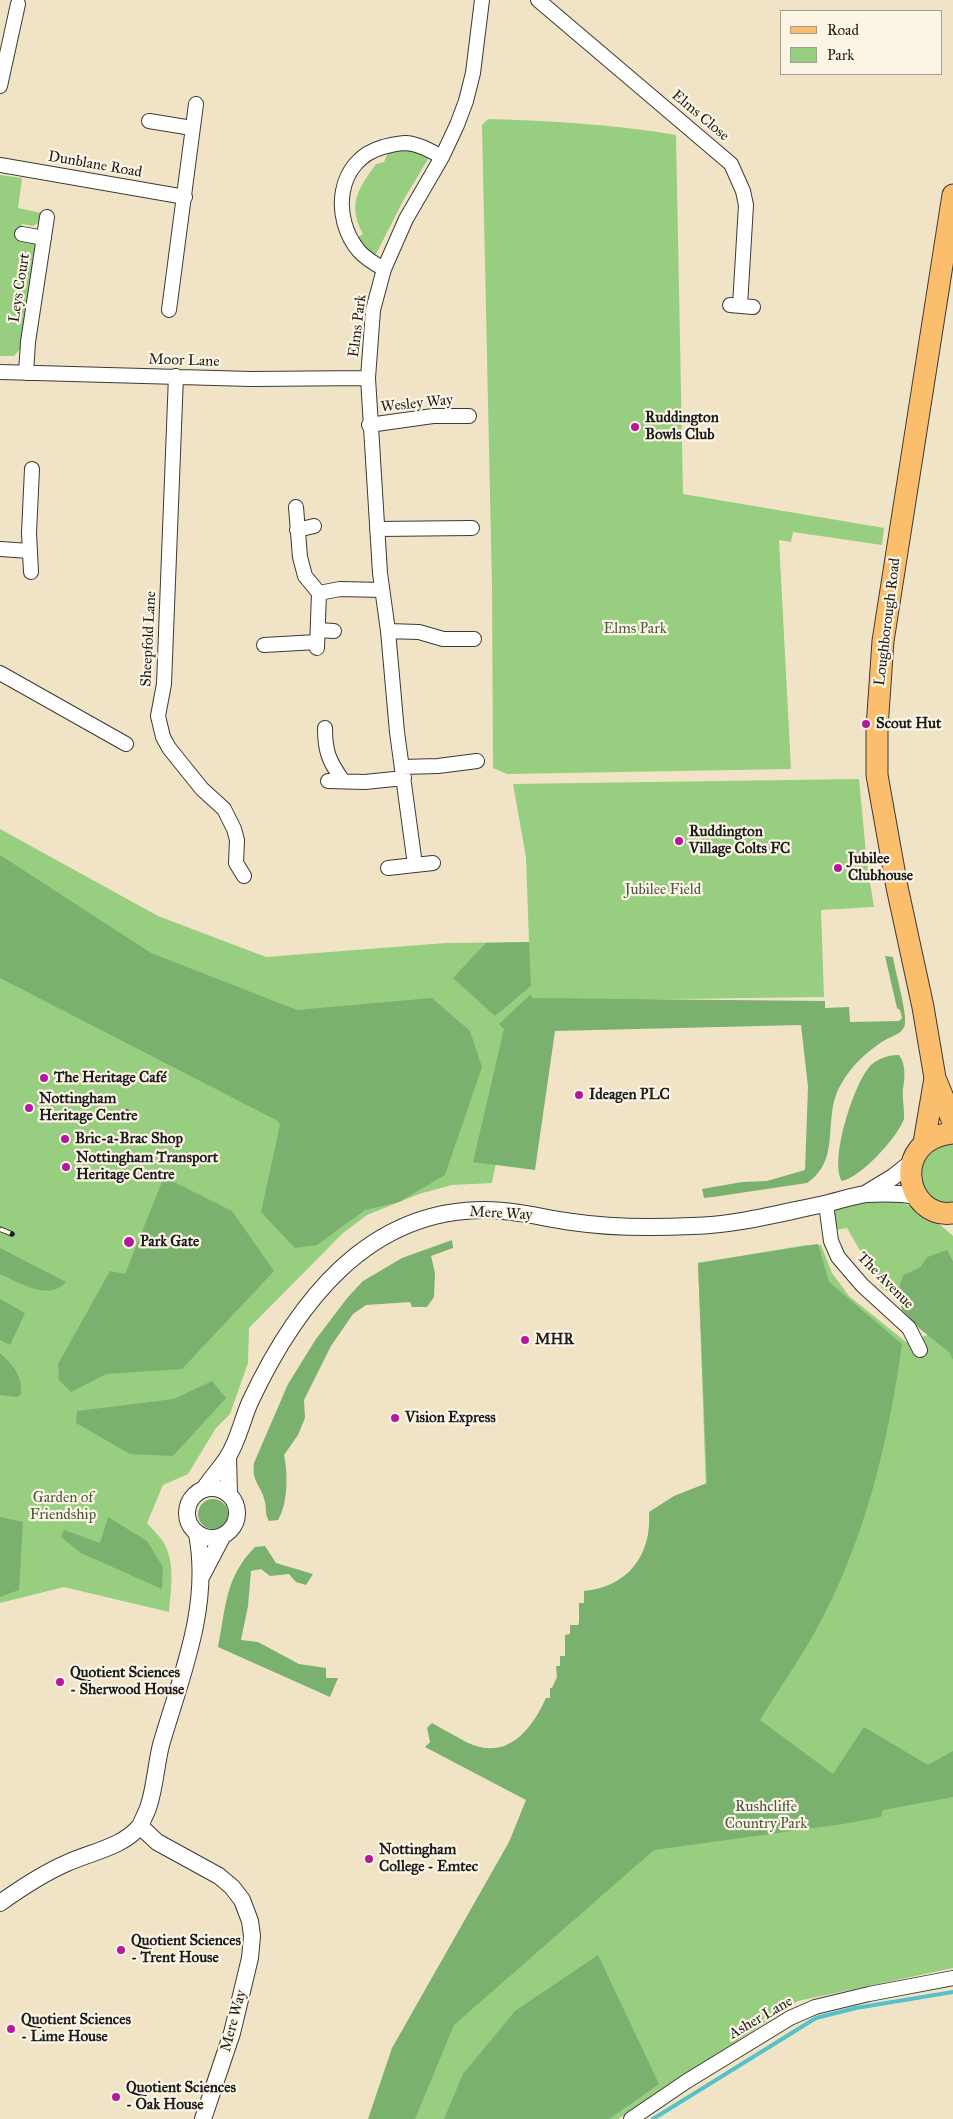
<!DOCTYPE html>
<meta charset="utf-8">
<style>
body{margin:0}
#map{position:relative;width:953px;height:2119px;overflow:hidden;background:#f1e4c6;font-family:"IM FELL Great Primer",serif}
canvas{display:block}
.legend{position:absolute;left:780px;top:10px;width:162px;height:65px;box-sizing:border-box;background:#fcf5e5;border:1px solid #a29e95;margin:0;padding:6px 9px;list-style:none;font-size:15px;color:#1c1c1c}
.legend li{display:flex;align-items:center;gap:10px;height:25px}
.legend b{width:25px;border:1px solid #a29e95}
</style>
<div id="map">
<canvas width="953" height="2119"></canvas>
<ul class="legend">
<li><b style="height:6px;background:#fabe6d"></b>Road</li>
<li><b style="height:14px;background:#98ce80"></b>Park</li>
</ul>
</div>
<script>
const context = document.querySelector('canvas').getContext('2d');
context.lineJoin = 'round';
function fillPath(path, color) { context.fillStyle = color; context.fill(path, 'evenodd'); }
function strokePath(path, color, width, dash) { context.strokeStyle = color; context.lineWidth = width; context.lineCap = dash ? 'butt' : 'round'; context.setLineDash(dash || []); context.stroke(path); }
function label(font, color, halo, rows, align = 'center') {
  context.font = font + ' "IM FELL Great Primer",serif'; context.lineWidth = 4.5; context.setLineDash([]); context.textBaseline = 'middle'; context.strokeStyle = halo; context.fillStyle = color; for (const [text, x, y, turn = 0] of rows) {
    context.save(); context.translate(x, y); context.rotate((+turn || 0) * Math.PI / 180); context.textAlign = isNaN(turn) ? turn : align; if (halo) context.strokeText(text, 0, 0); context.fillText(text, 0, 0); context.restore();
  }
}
fillPath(new Path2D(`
 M488 119C552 121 613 124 676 135L683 494 884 528 882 545 793 532 791 542 779 540 791 769 507 774 493 768 492 586 482 125Z
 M411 148 425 153 428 159 403 201 375 256 370 254 355 239 363 234C347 204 358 189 376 164L384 162 389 150Z
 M0 175 22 178 18 208 41 213 38 223 33 226 22 224 19 239 33 241 38 245 21 348 14 356H0Z
 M859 779 867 864 874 907 821 910 824 997 527 1001 525 1019 492 1183 452 1185 419 1194 367 1215 343 1233 249 1328 248 1363 230 1414 216 1428 188 1474 163 1485 147 1523C153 1530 161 1537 165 1545 175 1565 171 1590 169 1612L64 1587 0 1603V829L158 916 266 957 445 943 529 942 526 857 513 784Z
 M953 1143V1205C944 1204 935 1201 928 1194 915 1181 921 1154 937 1146 942 1144 948 1144 953 1143Z
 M890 1199C919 1208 930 1215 953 1236V1261L947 1251 927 1257 920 1267 903 1275 898 1291 899 1300 881 1287 847 1228 835 1230 832 1209 872 1200Z
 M806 1245H821L832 1273 849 1296 906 1342 953 1327V1968L798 2001 618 2119H403L706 1490 698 1263Z`), '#98ce80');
fillPath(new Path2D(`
 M0 855 151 953 297 1010 432 998 470 1031 482 1067 445 1175 399 1202 365 1210 317 1245 295 1248 261 1212 280 1125 278 1121 0 978Z
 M529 942 531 986 495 1016 453 978 486 943Z
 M885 956 893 957C895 971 907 1012 905 1024 903 1034 892 1036 885 1040 866 1052 851 1066 840 1086 822 1119 842 1160 807 1183L713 1197 704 1198 702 1189 742 1182 767 1181 805 1170 808 1087 801 1025 555 1031 535 1170 473 1162 504 1029 499 1024 531 994 532 998 825 1001V1008L849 1007 850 1022 899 1021 902 1018 900 1010 897 1008Z
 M899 1055C906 1064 905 1078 903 1089 902 1096 905 1115 904 1119 897 1138 861 1177 842 1181 829 1161 854 1082 871 1065 879 1058 889 1055 899 1055Z
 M164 1177 232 1211 274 1271 182 1369 106 1374 71 1392 59 1380 58 1364 110 1271 125 1274Z
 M452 1240 453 1248 431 1256 435 1273 434 1297 427 1307H412L410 1302 366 1305 353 1314 331 1346 304 1400 305 1418 298 1435 284 1455C288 1473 288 1504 278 1520L269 1521C264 1512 267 1510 265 1502 262 1486 251 1482 254 1463L288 1384 316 1339 348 1297 363 1281 402 1258Z
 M818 1244 829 1282 902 1344C888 1444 865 1541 816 1630 799 1661 778 1690 760 1720L833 1774 864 1727 928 1765 953 1751V1797L883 1810 881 1817 843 1824 654 1850 454 2025 415 2119H368L392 2048 509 1842 526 1800 425 1747 430 1742 427 1728 432 1723C443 1729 455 1736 466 1742 506 1762 531 1731 546 1698H550V1688H552L557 1677 556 1666H560V1656H565V1635L570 1634V1625H578L579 1622V1603H584V1591C627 1587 652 1556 649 1512L674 1496 707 1483 698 1263Z
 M0 1248 66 1282C48 1302 19 1282 0 1274Z
 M947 1250 953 1261V1360L950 1353 920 1329 902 1310 898 1291 903 1275 920 1267 927 1257Z
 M0 1299 25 1313 10 1345 0 1340Z
 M0 1353C13 1365 23 1376 21 1394L17 1397 0 1395Z
 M212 1381 226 1398 173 1456 130 1454 76 1423 77 1411 174 1399Z
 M198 1514a15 15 0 1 1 30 0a15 15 0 1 1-30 0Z
 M0 1517 23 1522 19 1590 0 1597Z
 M108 1517 147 1541 163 1567 162 1589 81 1553 61 1537 64 1530 100 1543Z
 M265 1546 276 1563 313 1574 306 1585 296 1582 289 1574 270 1576 261 1569 251 1571 248 1606 241 1640 258 1642 299 1664 326 1668V1678H338L330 1697 218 1647C226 1607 225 1577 255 1547Z
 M598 1955 659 2084 609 2119H444L463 2074 515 2011Z`), '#7ab16e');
strokePath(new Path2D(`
 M653 2119 816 2018 856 2008 953 1992`), '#55c2ca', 4);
const minor = new Path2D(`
 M538 0 731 164 743 191 746 205 740 306
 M0 86 18 4
 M149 121 192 128
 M0 165 185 197
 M22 234 44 238
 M384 269C375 264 366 259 359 251 331 218 336 160 383 147 391 145 398 143 406 143 419 144 431 151 442 157
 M730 305 753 307
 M169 310 196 104
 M0 372 251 379 368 378
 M26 373 28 342 47 217
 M176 376 164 684 158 716 163 737 169 748 202 789 224 809 234 829 237 840 236 863 244 876
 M369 425 433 416H469
 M296 507 300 557 305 576 319 593
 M377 529 472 528
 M297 530 314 526
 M0 549 30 551
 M31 572 29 533 32 469
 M318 630 334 631
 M388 631 419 632 443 639H474
 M264 645 317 642
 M317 648 319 593 340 589 382 590
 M0 673 126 744
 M325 728C325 752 329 761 343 781
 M402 767 438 766 477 761
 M328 781 365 782 404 778
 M415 865 397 732 388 631 380 573 368 378 373 310 384 269 406 219 442 157 457 125 466 101 473 73 482 0
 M388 868 433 863
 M826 1204 831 1241 838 1257 862 1285 909 1328 920 1350
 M631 2119 687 2081 790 2018 815 2007 869 1994 953 1978`);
const tertiary = new Path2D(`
 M865 1194 893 1177 912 1162
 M228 1457 229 1494
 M187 1513a25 25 0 1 1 50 0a25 25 0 1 1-50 0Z
 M204 1489C211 1478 220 1469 227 1458 238 1442 242 1420 250 1402 296 1304 367 1209 486 1210 516 1210 543 1218 572 1222 612 1228 651 1228 692 1226 736 1225 781 1213 824 1204 838 1201 852 1196 866 1194 882 1193 901 1193 917 1196
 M201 1577 222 1537
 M140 1826C143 1819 147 1812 149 1805 155 1786 156 1765 161 1745 181 1676 211 1607 197 1534
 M0 1903C21 1888 44 1873 67 1863 91 1852 123 1847 140 1826L157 1842 219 1876 232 1887 242 1900 250 1921 252 1936 250 1958 232 2033 203 2119`);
const primary = new Path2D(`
 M953 195 883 641 877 728V775L897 887 923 1007 935 1078 953 1122
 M953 1133C889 1139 905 1220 953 1213
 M924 1143 935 1078`);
strokePath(minor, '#3c3a36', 16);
strokePath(tertiary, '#3c3a36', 18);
strokePath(primary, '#3c3a36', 23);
strokePath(minor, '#fff', 14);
strokePath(tertiary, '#fff', 16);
strokePath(primary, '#fabe6d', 21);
const rail = new Path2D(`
 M119 1116 127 1112
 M0 1229 12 1234`);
strokePath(rail, '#1c1c1c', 5.5);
strokePath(rail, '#fcf5e5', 4, [11]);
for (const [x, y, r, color] of [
 [635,427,5,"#b5179e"],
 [866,724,5,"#b5179e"],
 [679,841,5,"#b5179e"],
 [838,868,5,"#b5179e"],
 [44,1078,5,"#b5179e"],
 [579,1095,5,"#b5179e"],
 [29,1108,5,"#b5179e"],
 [65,1139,5,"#b5179e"],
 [66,1167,5,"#b5179e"],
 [129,1242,6,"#b5179e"],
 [525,1340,5,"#b5179e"],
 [395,1418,5,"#b5179e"],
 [60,1682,5,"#b5179e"],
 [369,1859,5,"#b5179e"],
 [121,1950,5,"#b5179e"],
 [11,2029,5,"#b5179e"],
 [116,2097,5,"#b5179e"]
]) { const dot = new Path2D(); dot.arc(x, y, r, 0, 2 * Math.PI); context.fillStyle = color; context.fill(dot); strokePath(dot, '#fcf5e5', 2); }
label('15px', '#1c1c1c', '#fcf5e5', [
 ["Elms Close",700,116,40],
 ["Dunblane Road",95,165,10],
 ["Leys Court",20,288,-81],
 ["Elms Park",358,326,-83],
 ["Moor Lane",184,361,2],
 ["Wesley Way",417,404,-6],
 ["Loughborough Road",888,622,-83],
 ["Sheepfold Lane",149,639,-87],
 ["Mere Way",501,1214,3],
 ["The Avenue",885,1281,45],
 ["Asher Lane",761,2018,-30],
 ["Mere Way",234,2021,-75]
]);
label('bold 15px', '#1c1c1c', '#fcf5e5', [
 ["Ruddington",645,418],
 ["Bowls Club",645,435],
 ["Scout Hut",876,724],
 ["Ruddington",689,832],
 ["Village Colts FC",689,849],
 ["Jubilee",848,859],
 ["Clubhouse",848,876],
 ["The Heritage Café",54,1078],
 ["Ideagen PLC",589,1095],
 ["Nottingham",39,1099],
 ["Heritage Centre",39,1116],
 ["Bric-a-Brac Shop",75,1139],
 ["Nottingham Transport",76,1158],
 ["Heritage Centre",76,1175],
 ["Park Gate",140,1242],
 ["MHR",535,1340],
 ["Vision Express",405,1418],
 ["Quotient Sciences",70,1673],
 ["- Sherwood House",70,1690],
 ["Nottingham",379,1850],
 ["College - Emtec",379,1867],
 ["Quotient Sciences",131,1941],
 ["- Trent House",131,1958],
 ["Quotient Sciences",21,2020],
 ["- Lime House",21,2037],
 ["Quotient Sciences",126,2088],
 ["- Oak House",126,2105]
], 'left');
label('15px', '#475a3f', '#fcf5e5', [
 ["Elms Park",635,629],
 ["Jubilee Field",663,890],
 ["Garden of",63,1498],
 ["Friendship",63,1515],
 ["Rushcliffe",766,1807],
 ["Country Park",766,1824]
]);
</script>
